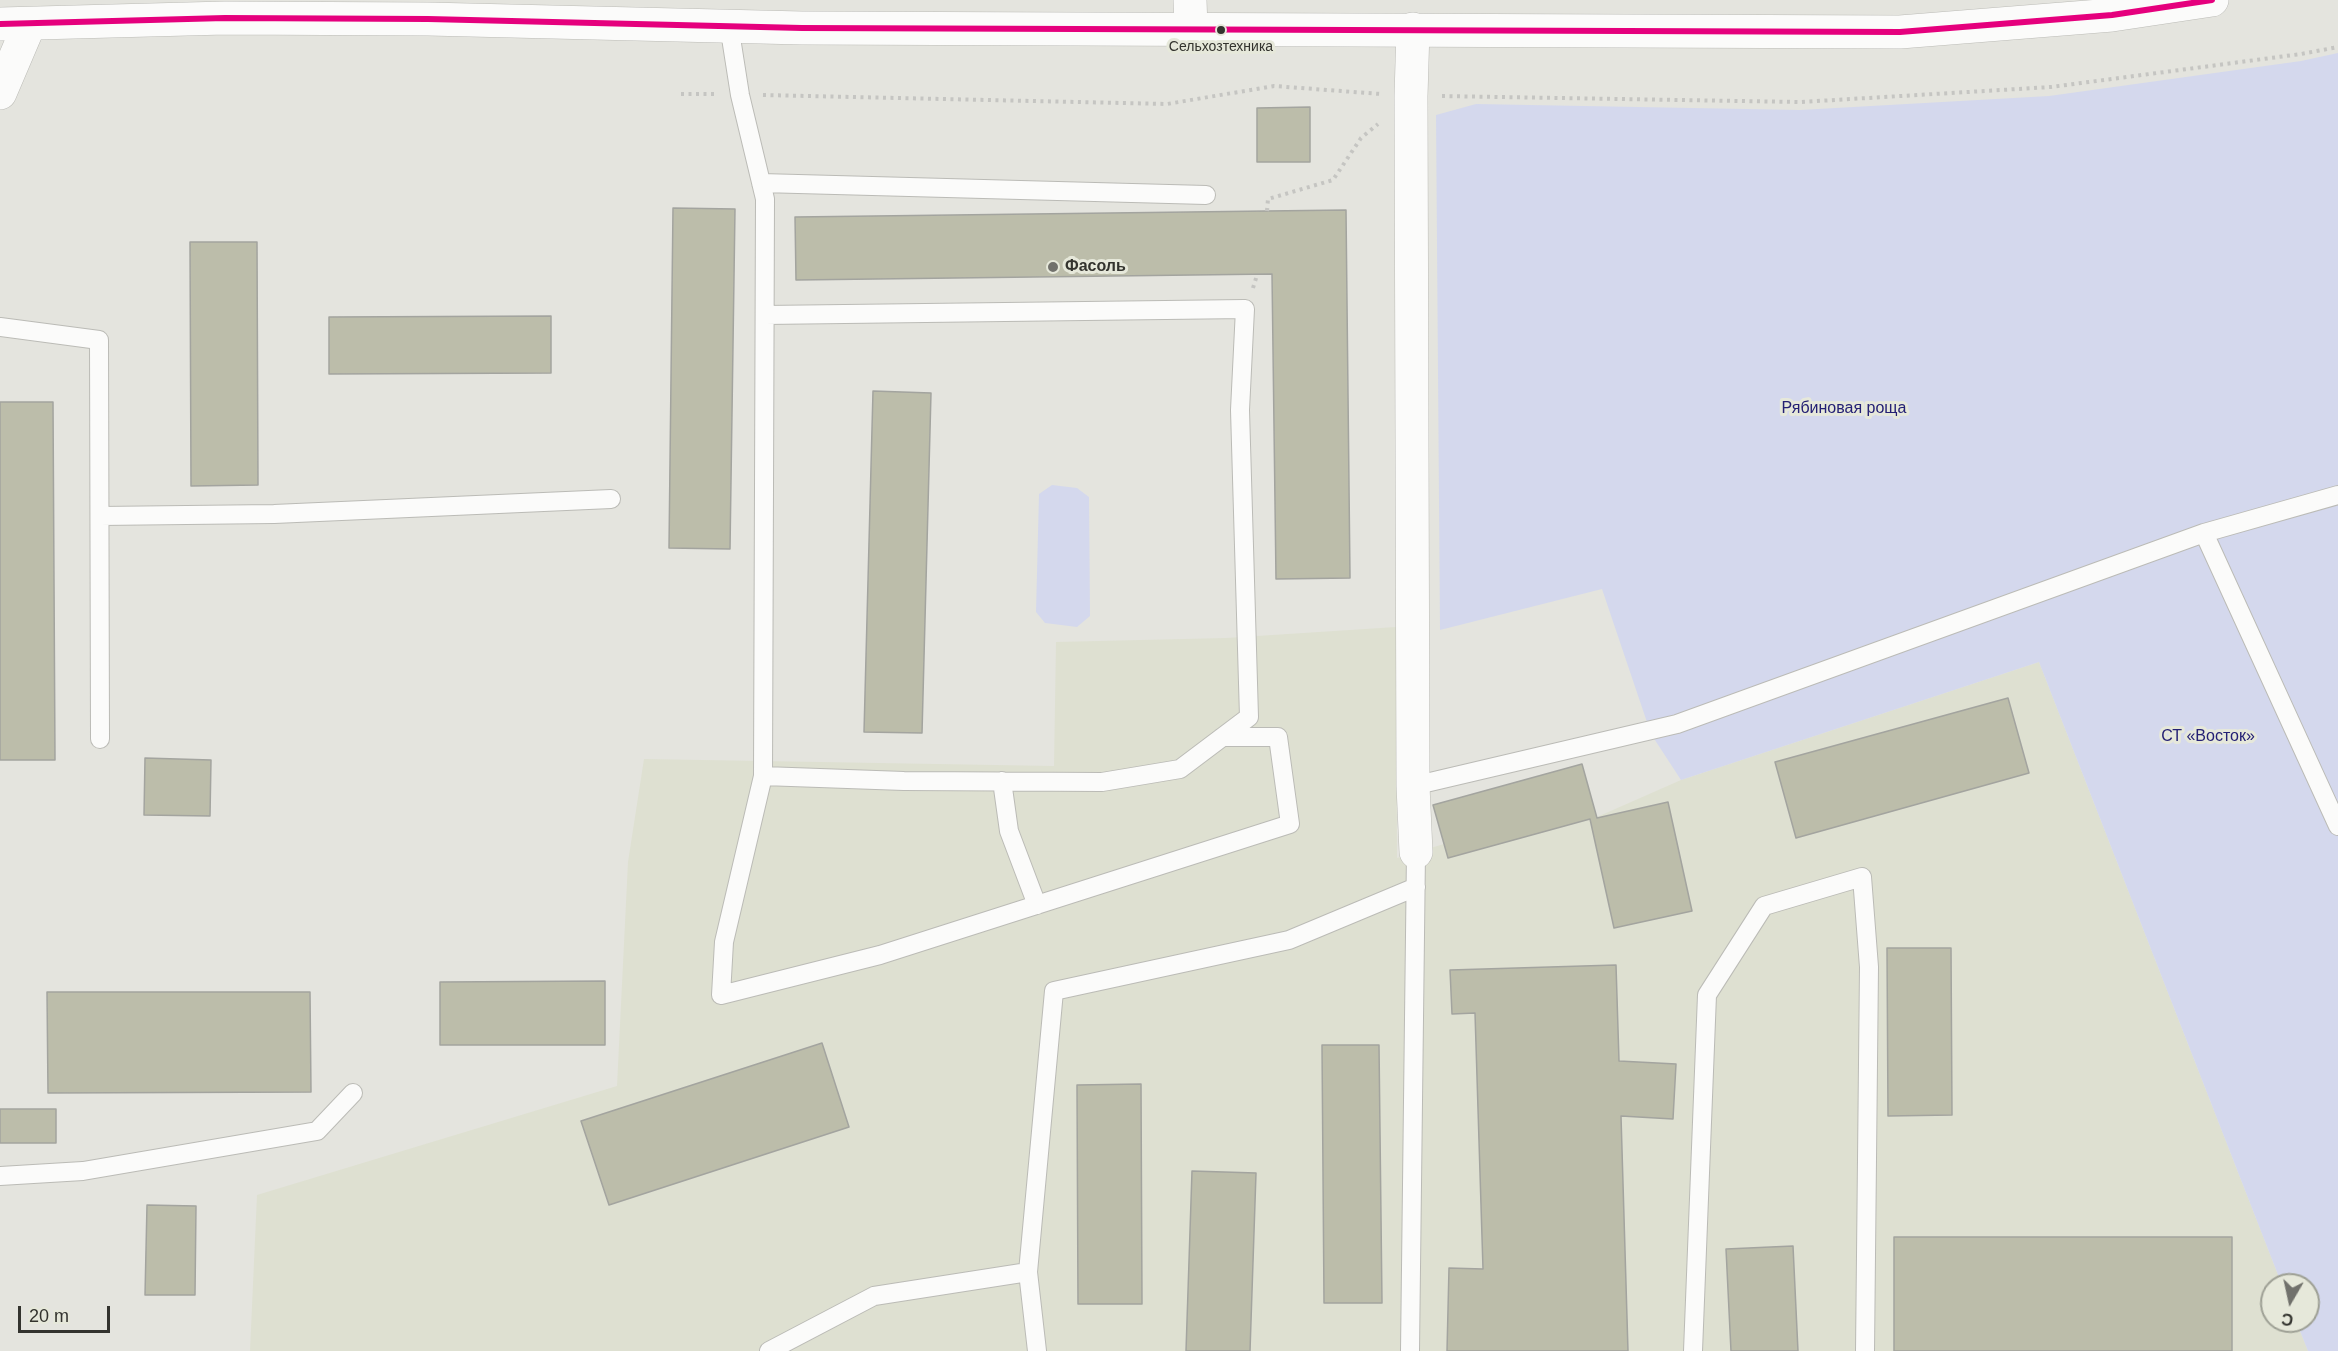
<!DOCTYPE html>
<meta charset="utf-8">
<style>
body{margin:0}
#map{position:relative;width:2338px;height:1351px;overflow:hidden;background:#e4e4de;font-family:Arial,sans-serif}
canvas{display:block}
.north{position:absolute;left:2260px;top:1273px;width:60px;height:60px;box-sizing:border-box;background:#e6e8da;border:2px solid #9ea095;border-radius:50%;rotate:189deg;font-size:16px;font-weight:700;line-height:24px;text-align:center;color:#33332e}
.north::after{content:'';display:block;margin:auto;width:21px;height:27px;background:#71716c;clip-path:polygon(50% 0,100% 100%,50% 72%,0 100%)}
.scale{position:absolute;left:18px;top:1306px;width:92px;height:27px;box-sizing:border-box;border:3px solid #33332e;border-top:0;padding-left:8px;font-size:18px;line-height:21px;white-space:nowrap;color:#33332e;-webkit-text-stroke:4px #e6e8da;paint-order:stroke}
</style>
<div id="map">
<canvas width="2338" height="1351"></canvas>
<div class="north">С</div>
<div class="scale">20 m</div>
</div>
<script>
const context = document.querySelector('canvas').getContext('2d');
context.lineJoin = 'round';
function fillPath(path, color) { context.fillStyle = color; context.fill(path, 'evenodd'); }
function strokePath(path, color, width, dash) { context.strokeStyle = color; context.lineWidth = width; context.lineCap = dash ? 'butt' : 'round'; context.setLineDash(dash || []); context.stroke(path); }
function label(font, color, halo, rows, align = 'center') {
  context.font = font + ' Arial,sans-serif'; context.lineWidth = 6; context.setLineDash([]); context.textBaseline = 'middle'; context.strokeStyle = halo; context.fillStyle = color; for (const [text, x, y, turn = 0] of rows) {
    context.save(); context.translate(x, y); context.rotate((+turn || 0) * Math.PI / 180); context.textAlign = isNaN(turn) ? turn : align; if (halo) context.strokeText(text, 0, 0); context.fillText(text, 0, 0); context.restore();
  }
}
fillPath(new Path2D(`
 M1396 627 1397 858 1444 844 1448 858 1597 817 1681 780 2039 662 2282 1285H2272V1321H2296L2308 1351H250L257 1195 617 1086 628 862 644 759 1054 766 1056 642 1226 638Z`), '#dee0d1');
fillPath(new Path2D(`
 M2338 53V1351H2308L2296 1321H2308V1285H2282L2039 662 1681 780 1651 734 1602 589 1440 630 1436 115 1476 104 1800 110 2049 96 2301 61Z
 M1052 485 1077 488 1089 497 1090 616 1077 627 1045 623 1036 612 1039 494Z`), '#d4d8ed');
const building = new Path2D(`
 M1310 107V162H1257V108Z
 M673 208 735 209 730 549 669 548Z
 M1346 210 1350 578 1276 579 1272 274 796 280 795 217Z
 M190 242H257L258 485 191 486Z
 M551 316V373L329 374V317Z
 M873 391 931 393 922 733 864 732Z
 M0 402H53L55 760H0Z
 M2008 698 2029 773 1796 838 1775 762Z
 M145 758 211 760 210 816 144 815Z
 M1582 764 1597 818 1668 802 1692 911 1614 928 1590 819 1448 858 1433 805Z
 M1887 948H1951L1952 1115 1888 1116Z
 M1616 965 1619 1061 1676 1064 1673 1119 1621 1116 1628 1351H1447L1449 1268 1483 1269 1475 1013 1452 1014 1450 970Z
 M605 981V1045H440V982Z
 M47 992H310L311 1092 48 1093Z
 M822 1043 849 1127 609 1205 581 1121Z
 M1322 1045H1379L1382 1303H1324Z
 M1141 1084 1142 1304H1078L1077 1085Z
 M0 1109H56V1143H0Z
 M1192 1171 1256 1173 1250 1351H1186Z
 M147 1205 196 1206 195 1295H145Z
 M1894 1237H2232V1351H1894Z
 M1793 1246 1798 1351H1731L1726 1249Z`);
fillPath(building, '#bcbdaa');
strokePath(building, '#a3a49f', 1.5);
const service = new Path2D(`
 M729 25 740 95 765 199 763 776 904 781 1102 782 1180 769 1249 717 1240 410 1245 309 765 315
 M761 183 1206 195
 M0 327 99 340 100 739
 M100 516 274 514 611 499
 M2204 533 2338 826
 M763 776 724 942 721 995 880 955 1290 824 1278 737H1222
 M1002 781 1009 831 1037 905
 M1413 786 1677 724 2204 533 2338 495
 M0 1176 83 1171 317 1131 353 1093
 M769 1351 874 1296 1028 1272
 M1037 1351 1028 1272 1054 991 1289 940 1416 887
 M1410 1351 1416 852
 M1693 1351 1707 995 1764 906 1862 877 1869 967 1865 1351`);
const minor = new Path2D(`
 M1190 0 1191 28
 M1413 29 1411 96 1413 786 1416 852
 M0 93 29 25`);
const secondary = new Path2D(`
 M0 24 225 18 428 19 802 28 1900 32 2112 15 2212 0`);
strokePath(service, '#bbbbb6', 20);
strokePath(minor, '#bbbbb6', 34);
strokePath(secondary, '#bbbbb6', 34);
strokePath(new Path2D(`
 M681 94H717
 M763 95 1167 104 1274 86 1381 94
 M1442 96 1801 102 2051 87 2301 54 2338 47
 M1267 211 1268 199 1333 180 1361 138 1378 124
 M1253 288 1257 275`), '#c5c5c2', 4, [3, 4.5]);
strokePath(service, '#fbfbfa', 18);
strokePath(minor, '#fbfbfa', 33);
strokePath(secondary, '#fbfbfa', 33);
strokePath(new Path2D(`
 M0 24 225 18 428 19 802 28 1900 32 2112 15 2212 0`), '#e5007d', 6);
for (const [x, y, r, color] of [
 [1221,30,5,"#33332e"],
 [1053,267,6,"#71716c"]
]) { const dot = new Path2D(); dot.arc(x, y, r, 0, 2 * Math.PI); context.fillStyle = color; context.fill(dot); strokePath(dot, '#e6e8da', 2); }
label('14px', '#33332e', '#e6e8da', [
 ["Сельхозтехника",1221,47]
]);
label('bold 16px', '#33332e', '#e6e8da', [
 ["Фасоль",1065,267]
], 'left');
label('16px', '#242074', '#e6e8da', [
 ["Рябиновая роща",1844,409],
 ["СТ «Восток»",2208,737]
]);
</script>
